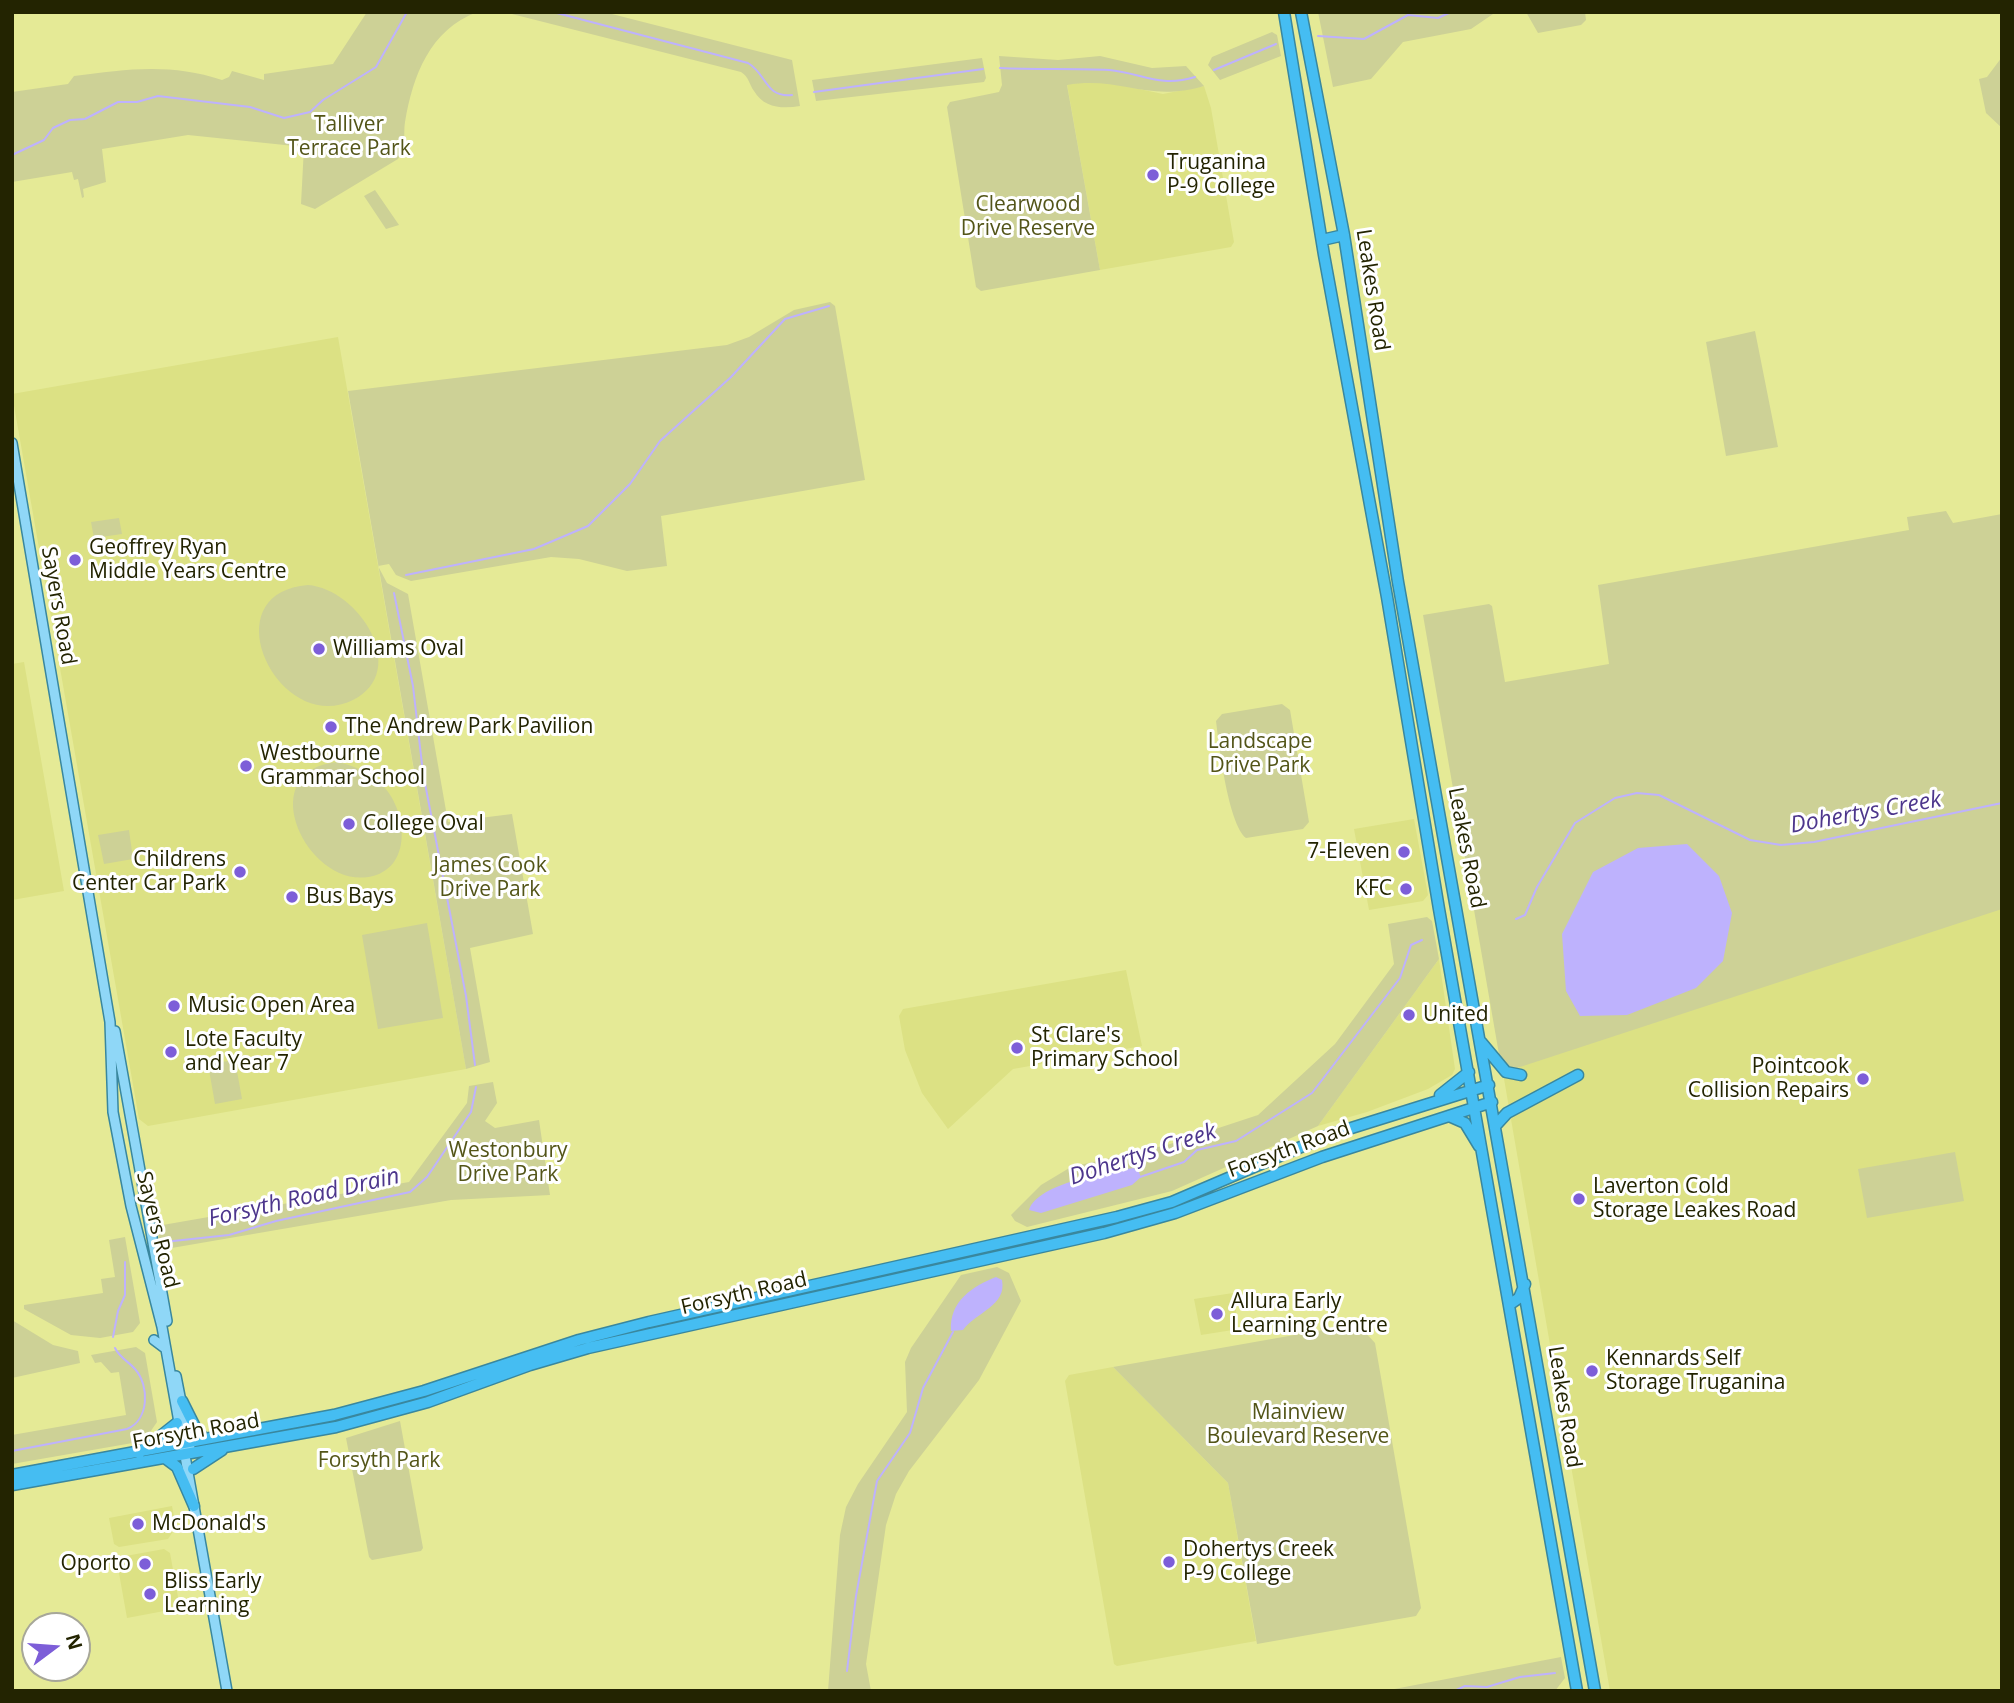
<!DOCTYPE html>
<style>
body{margin:0}
#map{position:relative;width:2014px;height:1703px;overflow:hidden;background:#e5ea96;font-family:"Open Sans",sans-serif}
canvas{display:block}
.frame{position:absolute;inset:0;border:14px solid #232401;pointer-events:none}
.north{position:absolute;left:21px;top:1612px;width:70px;height:70px;box-sizing:border-box;background:#fff;border:2px solid #a7a799;border-radius:50%;rotate:74deg;font-size:19px;font-weight:700;line-height:28px;text-align:center;color:#232401}
.north::after{content:'';display:block;margin:auto;width:24px;height:32px;background:#7d5ed8;clip-path:polygon(50% 0,100% 100%,50% 72%,0 100%)}
</style>
<div id="map">
<canvas width="2014" height="1703"></canvas>
<div class="frame"></div>
<div class="north">N</div>
</div>
<script>
const context = document.querySelector('canvas').getContext('2d');
context.lineJoin = 'round';
function fillPath(path, color) { context.fillStyle = color; context.fill(path, 'evenodd'); }
function strokePath(path, color, width, dash) { context.strokeStyle = color; context.lineWidth = width; context.lineCap = dash ? 'butt' : 'round'; context.setLineDash(dash || []); context.stroke(path); }
function label(font, color, halo, rows, align = 'center') {
  context.font = font + ' "Open Sans",sans-serif'; context.lineWidth = 6; context.setLineDash([]); context.textBaseline = 'middle'; context.strokeStyle = halo; context.fillStyle = color; for (const [text, x, y, turn = 0] of rows) {
    context.save(); context.translate(x, y); context.rotate((+turn || 0) * Math.PI / 180); context.textAlign = isNaN(turn) ? turn : align; if (halo) context.strokeText(text, 0, 0); context.fillText(text, 0, 0); context.restore();
  }
}
fillPath(new Path2D(`
 M1101 81 1163 94 1204 86 1211 108 1234 242 1231 247 1100 270 1067 84Z
 M338 337 466 1069 148 1126 139 1119 12 394Z
 M24 662 64 891 12 900V664Z
 M2002 800V1691H1610L1472 894Z
 M1414 819 1428 895 1423 901 1369 910 1354 829Z
 M1439 959 1455 1069 1452 1075 1428 1089 1367 1112 1318 1126Z
 M1126 970 1142 1046 1013 1069 948 1129 922 1093 905 1050 899 1016 903 1009Z
 M1233 1293 1239 1329 1201 1335 1194 1299Z
 M1113 1367 1228 1483 1256 1641 1117 1666 1114 1664 1065 1381 1069 1375Z
 M172 1506 176 1527 168 1539 119 1547 114 1544 109 1518Z
 M164 1549 170 1553 180 1608 127 1618 117 1562 120 1557Z`), '#dce184');
fillPath(new Path2D(`
 M367 12H477C430 30 413 75 405 122 403 136 407 146 398 159L315 209 301 204 304 147 188 135 102 149 106 182 83 189 84 197 82 198 78 179 74 180 72 172 12 182V92L68 84 74 76C127 69 171 63 222 80L229 77 232 71 264 80V74L333 64Z
 M504 12H604L792 60 800 106C782 109 764 108 754 91 749 84 749 77 741 72Z
 M1318 12H1496L1471 29 1403 42 1371 79 1333 87Z
 M1526 12H1585L1586 20 1581 25 1538 33Z
 M1272 32 1277 35 1281 56 1220 80 1208 65 1212 57Z
 M999 56 1058 60 1100 56 1152 68 1186 66 1204 86C1147 103 1121 76 1067 85L1100 270 981 291 976 287 947 107 950 102 999 92 1002 85Z
 M2002 57V128L1986 113 1979 79 1987 77Z
 M982 58 986 78 984 82 816 101 812 80Z
 M375 190 399 225 386 229 364 196Z
 M830 302 835 306 865 480 661 516 667 566 627 571 579 559 551 557 411 581 396 575 389 564 378 566 387 583 408 594 448 822 512 814 533 934 470 948 490 1062 466 1069 348 391 727 345 749 337 794 310Z
 M1755 331 1778 447 1726 456 1706 342Z
 M1946 511 1953 523 2002 514V909L1514 1069 1500 1060 1423 615 1489 604 1492 606 1505 682 1609 664 1598 585 1909 530 1907 517Z
 M119 518 122 534 94 538 91 522Z
 M308 585C359 589 411 671 353 700 279 737 209 593 308 585Z
 M1282 704 1290 710 1309 822 1303 829 1246 838C1228 823 1219 745 1216 721L1222 714Z
 M338 762C355 766 373 774 384 787 407 812 412 866 373 876 309 893 249 770 338 762Z
 M129 830 133 859 104 864 98 835Z
 M1427 917 1432 921 1439 959 1318 1126 1172 1191 1027 1227 1015 1221 1011 1215 1041 1185 1071 1167 1167 1145 1258 1115 1335 1044 1394 964 1388 924Z
 M427 923 443 1018 378 1029 362 935Z
 M235 1060 242 1099 215 1104 208 1064Z
 M493 1082 497 1103 485 1121 495 1128 539 1120 550 1195 451 1200 160 1250 157 1226 409 1182 467 1103 469 1086Z
 M1955 1152 1964 1201 1867 1218 1858 1169Z
 M125 1237 140 1323 133 1332 100 1338 71 1335 24 1309V1305L103 1293 101 1279 115 1277 109 1240Z
 M997 1267 1009 1273 1021 1301 979 1380 909 1471 896 1494 886 1525 866 1664 871 1691H828L840 1535 846 1507 858 1484 907 1412 905 1362 911 1348 961 1275Z
 M12 1320 53 1345 78 1351 80 1363 12 1378Z
 M1334 1328 1364 1331 1375 1343 1421 1608 1416 1616 1257 1644 1228 1483 1113 1367Z
 M136 1347 145 1353 157 1422 144 1441 12 1464V1435L126 1415 119 1372 111 1373 101 1362 95 1363 91 1355Z
 M400 1421 423 1548 421 1551 372 1560 369 1557 346 1438Z
 M1561 1657 1565 1678 1555 1691H1384Z`), '#cdd196');
fillPath(new Path2D(`
 M1687 844 1719 876 1732 913 1723 961 1696 988 1627 1015 1580 1016 1566 991 1562 934 1593 872 1638 848Z
 M1133 1168 1138 1170 1141 1177 1132 1185 1041 1213 1029 1210C1038 1183 1108 1172 1133 1168Z
 M996 1277 1002 1280C1007 1306 976 1312 963 1330L951 1331C949 1301 973 1286 996 1277Z`), '#beb2fd');
strokePath(new Path2D(`
 M553 12 748 63C767 74 765 98 792 95
 M1318 36 1364 39 1408 15 1438 18 1451 12
 M1000 68C1036 70 1073 68 1109 70 1142 73 1159 88 1195 77
 M1214 70 1276 44
 M814 92 983 69
 M12 155 44 140 53 128 70 120 85 119 118 102H137L158 96 250 107 284 118 310 112 323 100 376 67 407 12
 M406 575 534 549 588 526 630 484 660 441 731 377 785 319 829 306
 M394 593 413 686 423 773 466 996 475 1065
 M1516 919 1525 915 1537 887 1575 823 1615 798 1637 793 1659 795 1750 840 1781 845 1814 842 2002 803
 M1140 1177 1184 1162 1197 1150 1236 1141 1312 1093 1400 978 1411 945 1422 940
 M164 1242 229 1235 276 1221 410 1192 427 1177 471 1112 476 1087
 M113 1337 118 1311 125 1295V1262
 M12 1451 127 1429C149 1420 150 1386 135 1369 128 1361 120 1358 115 1348
 M847 1671 856 1596 877 1481 910 1433 923 1388 953 1332
 M1454 1691 1465 1686 1487 1687 1520 1677 1555 1673`), '#beb2fd', 2);
const major = new Path2D(`
 M12 443 110 1022 113 1112 131 1206 162 1327 227 1691
 M115 1031 167 1321
 M154 1340 166 1349
 M176 1376 190 1448`);
const highway = new Path2D(`
 M1284 12 1324 255 1387 597 1439 909 1577 1691
 M1301 12 1344 235 1398 582 1595 1691
 M1322 240 1344 235
 M1481 1042 1506 1072 1521 1075
 M1440 1095 1469 1072
 M1449 1116 1465 1123 1479 1146
 M1496 1125 1507 1113 1578 1075
 M1509 1305 1519 1298 1525 1284
 M182 1401 197 1431 205 1439
 M139 1453 177 1423
 M165 1458 177 1467 194 1506
 M193 1469 222 1450
 M12 1475 334 1415 424 1391 579 1340 649 1322 1117 1217 1172 1202 1329 1135 1489 1085
 M12 1485 336 1427 428 1402 530 1365 588 1348 1104 1233 1175 1213 1322 1157 1492 1102`);
strokePath(major, '#39879e', 12);
strokePath(highway, '#39879e', 13);
strokePath(major, '#8fd7f7', 9);
strokePath(highway, '#45bdf2', 10);
for (const [x, y, r, color] of [
 [1153,175,7,"#7d5ed8"],
 [75,560,7,"#7d5ed8"],
 [319,649,7,"#7d5ed8"],
 [331,727,7,"#7d5ed8"],
 [246,766,7,"#7d5ed8"],
 [349,824,7,"#7d5ed8"],
 [1404,852,7,"#7d5ed8"],
 [240,872,7,"#7d5ed8"],
 [1406,889,7,"#7d5ed8"],
 [292,897,7,"#7d5ed8"],
 [174,1006,7,"#7d5ed8"],
 [1409,1015,7,"#7d5ed8"],
 [1017,1048,7,"#7d5ed8"],
 [171,1052,7,"#7d5ed8"],
 [1863,1079,7,"#7d5ed8"],
 [1579,1199,7,"#7d5ed8"],
 [1217,1314,7,"#7d5ed8"],
 [1592,1371,7,"#7d5ed8"],
 [138,1524,7,"#7d5ed8"],
 [1169,1562,7,"#7d5ed8"],
 [145,1564,7,"#7d5ed8"],
 [150,1594,7,"#7d5ed8"]
]) { const dot = new Path2D(); dot.arc(x, y, r, 0, 2 * Math.PI); context.fillStyle = color; context.fill(dot); strokePath(dot, '#fff', 2.5); }
label('21px', '#535518', '#fff', [
 ["Talliver",349,125],
 ["Terrace Park",349,149],
 ["Clearwood",1028,205],
 ["Drive Reserve",1028,229],
 ["Landscape",1260,742],
 ["Drive Park",1260,766],
 ["James Cook",490,866],
 ["Drive Park",490,890],
 ["Westonbury",508,1151],
 ["Drive Park",508,1175],
 ["Mainview",1298,1413],
 ["Boulevard Reserve",1298,1437],
 ["Forsyth Park",379,1461]
]);
label('21px', '#232401', '#fff', [
 ["Truganina",1167,163],
 ["P-9 College",1167,187],
 ["Geoffrey Ryan",89,548],
 ["Middle Years Centre",89,572],
 ["Williams Oval",333,649],
 ["The Andrew Park Pavilion",345,727],
 ["Westbourne",260,754],
 ["Grammar School",260,778],
 ["College Oval",363,824],
 ["7-Eleven",1390,852,"right"],
 ["Childrens",226,860,"right"],
 ["Center Car Park",226,884,"right"],
 ["KFC",1392,889,"right"],
 ["Bus Bays",306,897],
 ["Music Open Area",188,1006],
 ["United",1423,1015],
 ["St Clare's",1031,1036],
 ["Primary School",1031,1060],
 ["Lote Faculty",185,1040],
 ["and Year 7",185,1064],
 ["Pointcook",1849,1067,"right"],
 ["Collision Repairs",1849,1091,"right"],
 ["Laverton Cold",1593,1187],
 ["Storage Leakes Road",1593,1211],
 ["Allura Early",1231,1302],
 ["Learning Centre",1231,1326],
 ["Kennards Self",1606,1359],
 ["Storage Truganina",1606,1383],
 ["McDonald's",152,1524],
 ["Dohertys Creek",1183,1550],
 ["P-9 College",1183,1574],
 ["Oporto",131,1564,"right"],
 ["Bliss Early",164,1582],
 ["Learning",164,1606]
], 'left');
label('21px', '#232401', '#fff', [
 ["Leakes Road",1372,290,81],
 ["Sayers Road",58,606,80],
 ["Leakes Road",1466,848,79],
 ["Forsyth Road",1289,1150,-20],
 ["Sayers Road",157,1230,76],
 ["Forsyth Road",744,1294,-13],
 ["Leakes Road",1564,1407,81],
 ["Forsyth Road",196,1432,-10]
]);
label('italic 23px', '#4d368c', '#fff', [
 ["Dohertys Creek",1866,813,-10],
 ["Dohertys Creek",1143,1155,-18],
 ["Forsyth Road Drain",304,1198,-13]
]);
</script>
